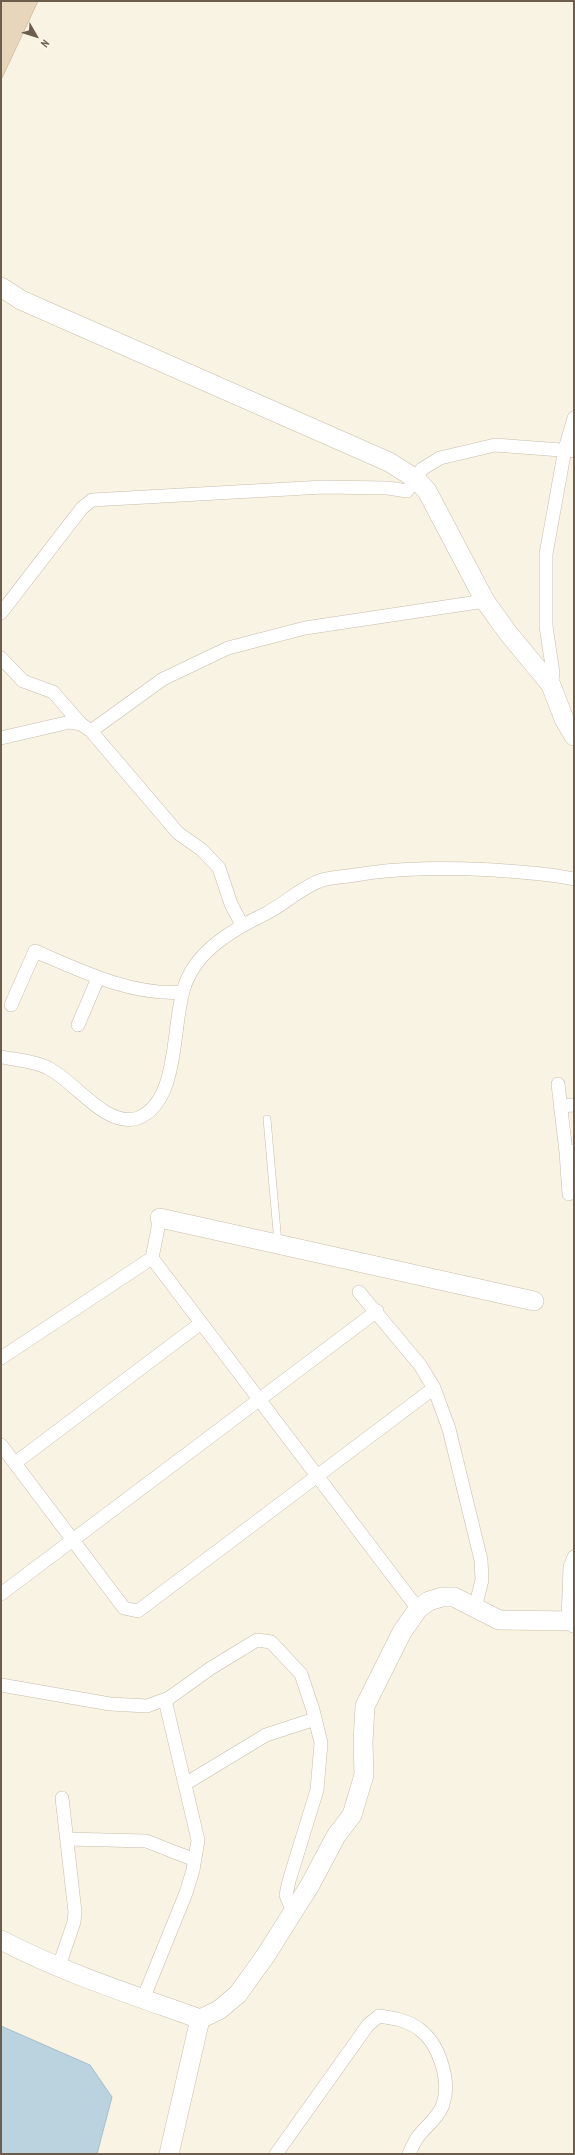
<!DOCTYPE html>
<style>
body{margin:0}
#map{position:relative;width:575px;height:2155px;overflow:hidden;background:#f8f3e3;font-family:"PT Sans Narrow",sans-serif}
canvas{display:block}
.frame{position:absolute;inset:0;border:2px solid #6c5d4d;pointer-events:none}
.north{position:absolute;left:16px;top:16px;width:40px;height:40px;-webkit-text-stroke:3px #fcf7e8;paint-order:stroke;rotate:129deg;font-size:11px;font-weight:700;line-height:16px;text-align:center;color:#6c5d4d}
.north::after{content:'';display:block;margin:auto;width:14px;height:18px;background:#6c5d4d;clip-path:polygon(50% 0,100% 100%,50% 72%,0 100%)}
</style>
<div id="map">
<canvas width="575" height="2155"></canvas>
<div class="frame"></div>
<div class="north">N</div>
</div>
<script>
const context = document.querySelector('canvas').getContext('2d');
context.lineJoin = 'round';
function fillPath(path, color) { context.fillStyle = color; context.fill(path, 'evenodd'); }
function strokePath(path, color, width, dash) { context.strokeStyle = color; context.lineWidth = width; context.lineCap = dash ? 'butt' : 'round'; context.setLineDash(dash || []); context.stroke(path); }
const water = new Path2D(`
 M1 2026 90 2065 112 2097 97 2154H1Z`);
fillPath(water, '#bad3de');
strokePath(water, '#a2c0cf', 1);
const building = new Path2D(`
 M1 1H38L1 80Z`);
fillPath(building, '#e7d5bc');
strokePath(building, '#dac0a1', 1);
const lane = new Path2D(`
 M267 1119 278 1243`);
const street = new Path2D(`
 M1 613 82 508 92 500 324 487 388 488 407 491 422 469 440 458 495 445 574 451
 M1 658 23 681 53 692 81 724
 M551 685 553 673 546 626V554L565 449 574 418
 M91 731 163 679 228 648 305 628 485 601
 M1 738 70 722 81 724 91 731 178 833 202 850 219 868 231 904 242 925
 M11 1005 35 951C81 971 132 996 183 992
 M78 1025 98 978
 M2 1057C16 1060 35 1061 48 1068 74 1080 106 1129 138 1118 181 1101 171 1022 185 985 197 950 234 929 265 914 285 904 301 887 322 880 332 877 344 877 355 875 401 867 447 868 494 870 521 872 547 873 574 879
 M558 1084 566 1152 574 1151
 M560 1106 574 1105
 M566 1152 569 1194
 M152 1258 418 1609
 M359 1292 420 1365 434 1388 449 1429 481 1560 482 1580 475 1608
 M1 1358 152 1258 160 1218
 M1 1445 124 1608 138 1611 434 1388
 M15 1463 201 1323
 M1 1594 377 1311
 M573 1626 568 1620 570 1567 574 1557
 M1 1685 110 1704 147 1706 169 1698 211 1668 257 1640 271 1642 301 1674 313 1710 321 1743 317 1790 289 1881 286 1895 293 1912
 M185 1784 266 1735 315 1719
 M67 1839 146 1841 195 1860
 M59 1966 74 1922 75 1912 62 1798
 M143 1999 186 1893 193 1870 198 1840 165 1700
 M276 2154 368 2025 379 2016C393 2018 407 2020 419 2029 439 2043 451 2081 443 2104 440 2116 425 2127 417 2138 414 2143 411 2149 409 2154`);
const secondary = new Path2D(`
 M1 287 21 300 389 462 416 479 427 491 485 601 508 633 551 685 564 719 574 736
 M160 1218 534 1301
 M1 1940C64 1973 133 1995 200 2019
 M169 2154 200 2019 219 2010 238 1994 266 1955 310 1885 336 1836 352 1815 364 1775 363 1742 365 1706 402 1632 418 1609 429 1601 442 1597H454L499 1620 574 1621`);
strokePath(lane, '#c7bcac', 8);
strokePath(street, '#c7bcac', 14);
strokePath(secondary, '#cabdaa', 20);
strokePath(lane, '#fff', 7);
strokePath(street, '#fff', 13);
strokePath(secondary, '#fff', 19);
</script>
